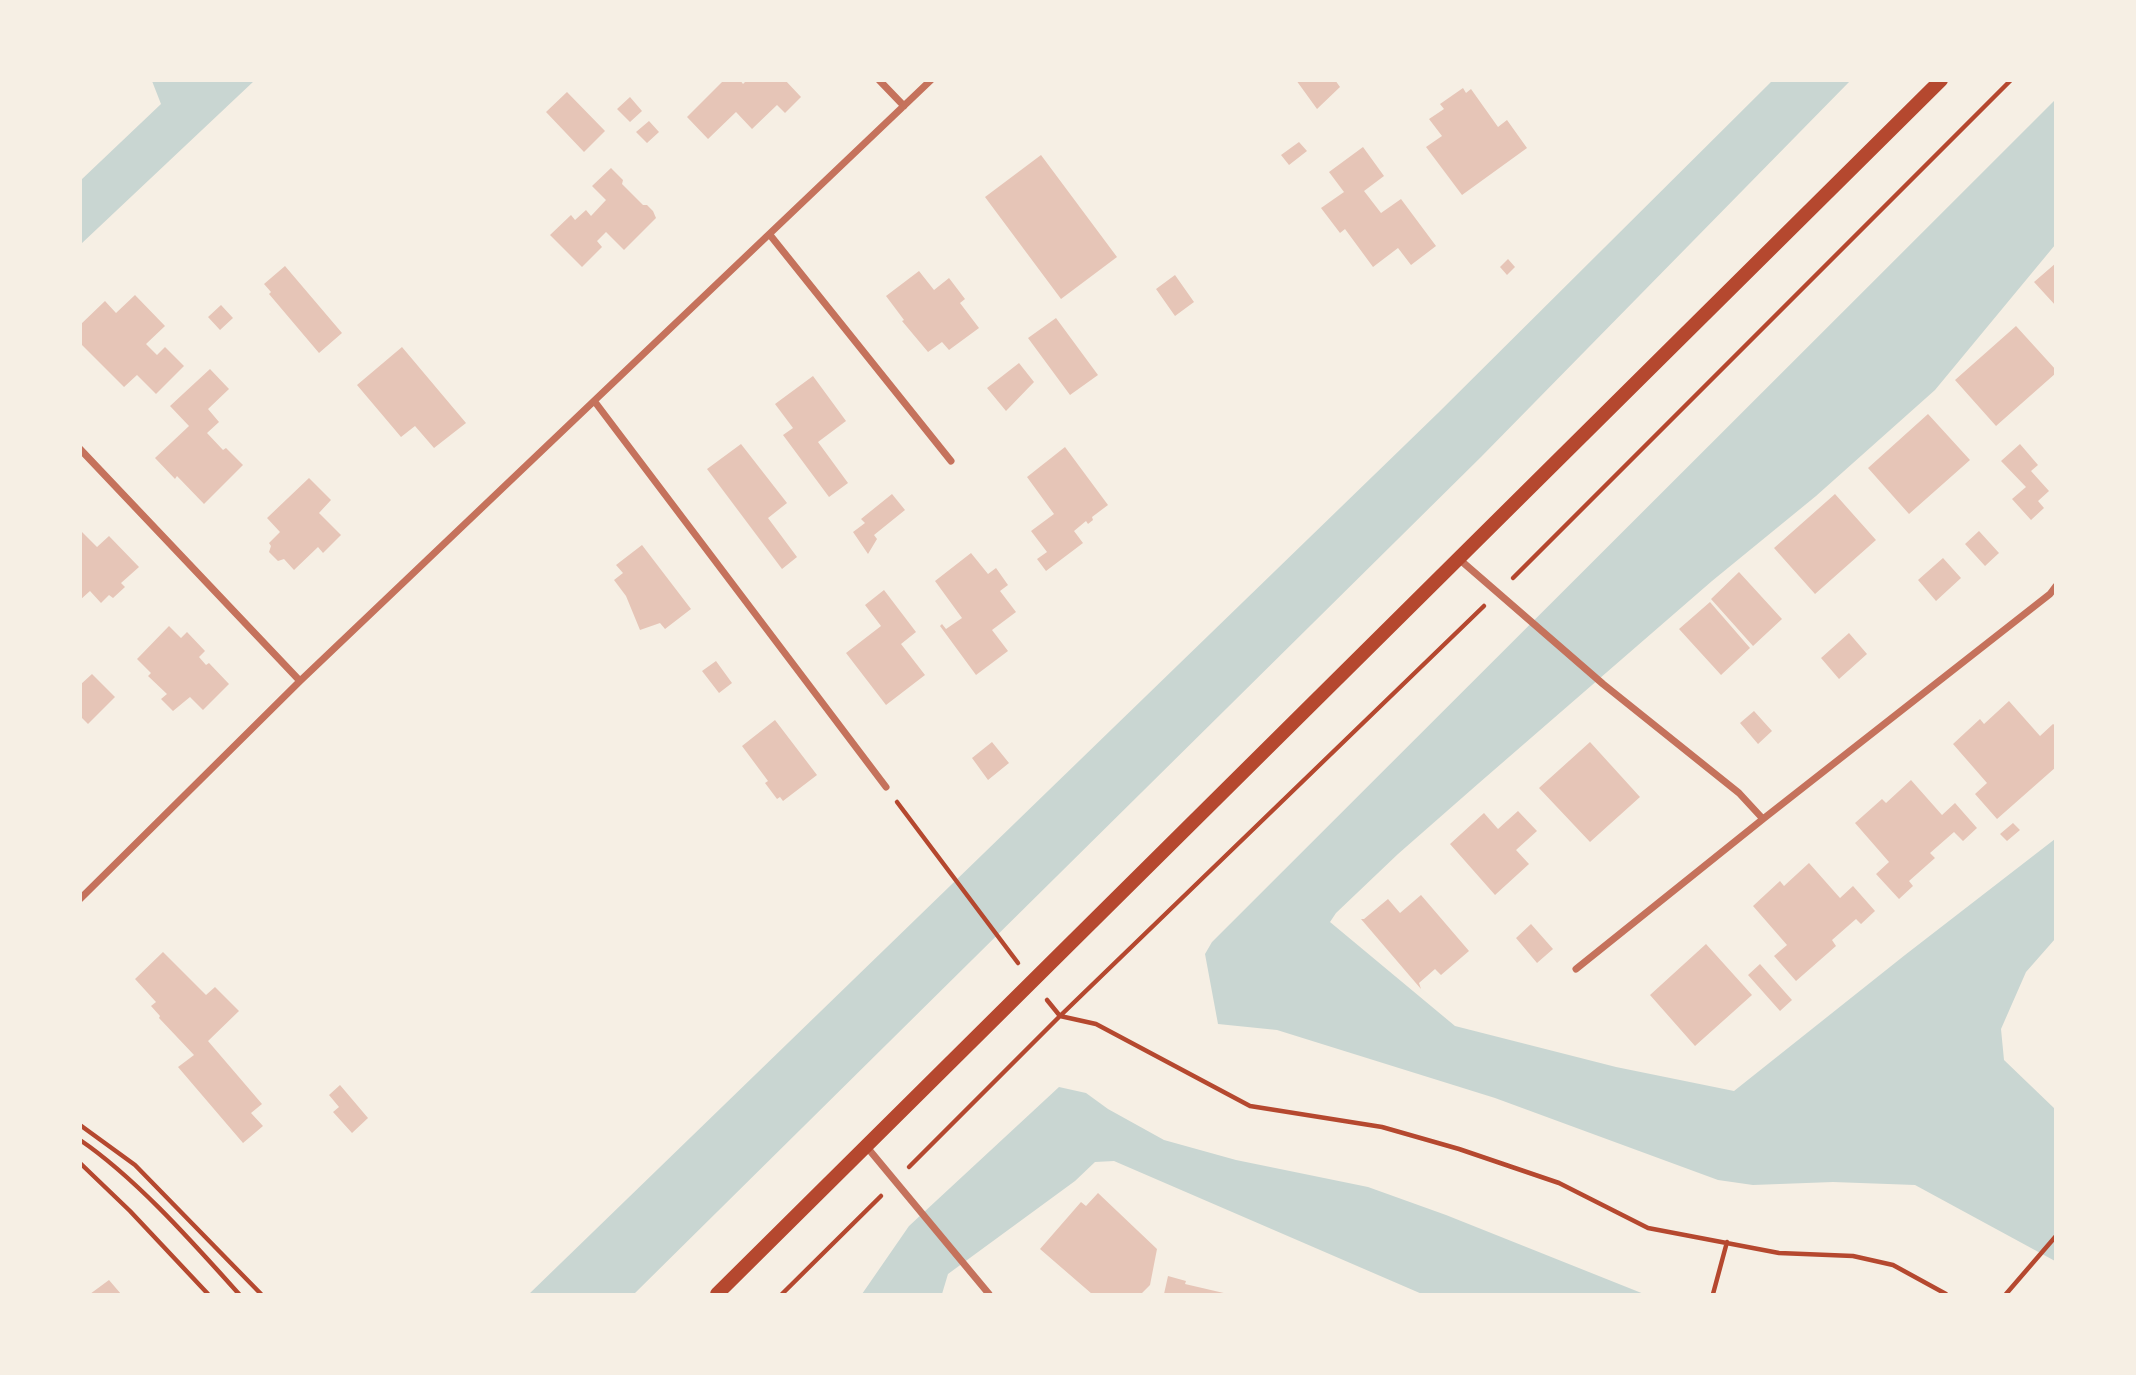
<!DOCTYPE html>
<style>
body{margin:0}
#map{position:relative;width:2136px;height:1375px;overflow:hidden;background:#f6efe4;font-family:"DejaVu Sans",sans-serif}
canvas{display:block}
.frame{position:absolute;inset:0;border:82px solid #f6efe4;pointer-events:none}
</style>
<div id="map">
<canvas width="2136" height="1375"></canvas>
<div class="frame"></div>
</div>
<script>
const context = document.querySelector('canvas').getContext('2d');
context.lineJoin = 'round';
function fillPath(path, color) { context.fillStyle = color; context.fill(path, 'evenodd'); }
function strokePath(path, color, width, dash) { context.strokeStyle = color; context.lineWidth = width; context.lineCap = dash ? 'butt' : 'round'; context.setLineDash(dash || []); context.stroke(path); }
fillPath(new Path2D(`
 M152 81H254L81 244V180L161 104Z
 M1772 81H1850L1481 457 634 1294H529L1438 413Z
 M2055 100V245L1935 390 1816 496 1712 581 1479 783 1398 854 1336 913 1330 922 1455 1026 1616 1067 1734 1091 1905 955 2055 839V939L2026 972 2001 1029 2004 1060 2055 1109V1261L1915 1185 1833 1182 1753 1185 1718 1180 1495 1098 1277 1030 1218 1024 1205 954 1212 942Z
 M1059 1087 1086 1093 1108 1109 1164 1140 1236 1160 1368 1187 1446 1215 1644 1294H1422L1114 1161 1095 1162 1075 1181 948 1274 942 1294H862L909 1226Z`), '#c9d6d2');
fillPath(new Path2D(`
 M724 80H740L743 84 747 80H785L801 97 785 113 777 105 752 129 736 112 708 139 687 117Z
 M1296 80H1335L1340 87 1317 109Z
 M1463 88 1466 93 1471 89 1498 127 1507 120 1527 148 1462 195 1426 147 1442 136 1429 119 1444 109 1440 104Z
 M567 92 605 131 584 152 546 112Z
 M630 97 642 111 630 122 617 109Z
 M649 121 659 132 647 143 636 132Z
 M1299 142 1307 151 1289 165 1281 155Z
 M1363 147 1384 176 1364 191 1381 213 1401 199 1436 246 1411 265 1398 248 1373 267 1345 229 1340 233 1321 208 1344 192 1329 172Z
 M1041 155 1117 257 1061 299 985 197Z
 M611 168 623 180 622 184 643 205H647L653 211 656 218 624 250 606 232 597 241 602 247 582 267 550 235 571 215 575 220 586 210 591 216 606 200 592 186Z
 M1508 259 1515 267 1507 275 1500 267Z
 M2056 263V306L2034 282Z
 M285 266 342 333 319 353 269 294 271 292 264 284Z
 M919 271 934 290 949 278 965 299 960 303 979 328 949 350 942 342 928 352 902 321 904 320 886 296Z
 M1175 275 1194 302 1175 316 1156 289Z
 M135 295 165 326 146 344 157 355 165 347 184 366 156 394 137 375 124 387 80 343V325L105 301 116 313Z
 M221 305 233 318 220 330 208 317Z
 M1056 318 1098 375 1070 395 1028 338Z
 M2016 326 2056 370V373L1996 426 1955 380Z
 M402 347 466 423 434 448 415 426 401 437 357 385Z
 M1019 363 1034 382 1006 411 987 388Z
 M210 369 229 389 208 409 219 422 207 433 223 450 226 448 243 465 204 504 177 476 175 479 155 458 189 426 170 406Z
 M813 376 846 421 818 442 848 483 829 497 783 435 793 428 775 404Z
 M1928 414 1970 460 1909 514 1868 468Z
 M741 444 787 503 768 518 797 557 782 569 707 469Z
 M2020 444 2038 465 2031 471 2049 491 2038 501 2044 508 2031 520 2012 499 2026 487 2001 461Z
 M1065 447 1108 505 1092 517 1093 520 1088 524 1086 521 1074 531 1083 543 1046 571 1037 559 1047 552 1031 531 1054 514 1027 477Z
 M309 478 331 500 319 513 341 535 323 553 318 547 294 570 284 559 278 561 269 552 271 546 269 543 280 532 267 518Z
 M892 494 905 510 874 535 877 539 868 554 853 532 865 523 861 519Z
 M1835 494 1876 540 1815 594 1774 548Z
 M80 530 97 547 109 536 139 567 121 583 125 587 113 598 109 595 101 603 90 591 80 600Z
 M1979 531 1999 553 1985 566 1965 544Z
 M642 545 691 609 665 629 660 623 640 630 626 596 614 580 623 573 616 565Z
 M971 553 988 574 996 568 1008 585 1000 591 1016 612 992 630 1008 651 976 675 940 626 942 624 946 629 962 618 935 581Z
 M1943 558 1961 578 1936 601 1918 580Z
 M1739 572 1782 619 1753 646 1711 599Z
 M884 590 916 632 901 644 925 675 886 705 846 653 881 626 865 605Z
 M1710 602 1750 648 1721 675 1679 629Z
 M169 626 181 638 187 632 205 651 199 657 206 665 209 663 229 684 203 710 190 697 173 711 161 699 167 694 148 676 151 673 137 659Z
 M1849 633 1867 654 1839 679 1821 658Z
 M716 661 732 683 719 693 702 671Z
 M92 674 115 697 88 724 80 716V685Z
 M2009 701 2040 736 2053 724 2056 726V767L1997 819 1975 794 1987 783 1953 744 1980 719 1984 724Z
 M1754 711 1772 731 1758 744 1740 723Z
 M775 720 817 775 783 801 780 797 777 799 765 783 768 781 742 746Z
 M992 742 1009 763 988 780 972 758Z
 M1590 742 1640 797 1590 842 1539 788Z
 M1911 780 1942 815 1955 803 1977 828 1963 841 1954 832 1930 853 1935 858 1909 881 1913 886 1899 899 1876 874 1889 862 1855 823 1882 799 1886 803Z
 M1518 811 1537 831 1516 850 1529 864 1495 895 1450 844 1484 813 1498 829Z
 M2013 823 2020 830 2007 841 2000 834Z
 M1809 863 1840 898 1853 886 1875 911 1861 924 1856 919 1832 940 1836 946 1796 981 1774 956 1787 945 1753 906 1780 881 1784 886Z
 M1421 895 1469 951 1441 975 1435 969 1419 983 1421 989 1361 919H1364L1388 899 1400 913Z
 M1531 924 1553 949 1537 963 1516 938Z
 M1706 944 1752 995 1695 1046 1650 995Z
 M163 952 206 995 215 987 239 1011 208 1041 262 1104 251 1113 263 1126 243 1143 178 1067 194 1055 159 1018 160 1016 151 1006 156 1002 135 979Z
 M1760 964 1792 1000 1780 1011 1748 975Z
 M340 1085 368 1118 352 1133 333 1112 339 1107 329 1095Z
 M1098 1193 1157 1249 1150 1285 1141 1294H1092L1040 1249 1081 1202 1086 1206Z
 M1168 1276 1186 1281 1185 1284 1228 1294H1164Z
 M109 1280 121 1294H90Z`), '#e6c5b7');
strokePath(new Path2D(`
 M1513 578 2011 80
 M897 802 1018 963
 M1047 1000 1060 1016 1096 1024 1250 1106 1382 1127 1459 1149 1559 1183 1648 1228 1779 1253 1853 1256 1893 1265 1946 1294
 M80 1125 135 1165 261 1294
 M80 1140C136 1178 194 1244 239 1294
 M80 1163 130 1211 208 1294
 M909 1167 1060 1016 1484 606
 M782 1294 881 1196
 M1713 1294 1727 1242
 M2006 1294 2056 1236`), '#b5482f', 4.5);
strokePath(new Path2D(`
 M879 80 904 106
 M770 235 951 461
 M595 402 886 787
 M80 449 300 681
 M1459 559 1603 684 1739 793 1763 819 2050 594 2056 586
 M80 899 300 681 931 80
 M1576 969 1763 819
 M866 1146 989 1294`), '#c5725c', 7);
strokePath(new Path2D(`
 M717 1294 1941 80`), '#b5482f', 14);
</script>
